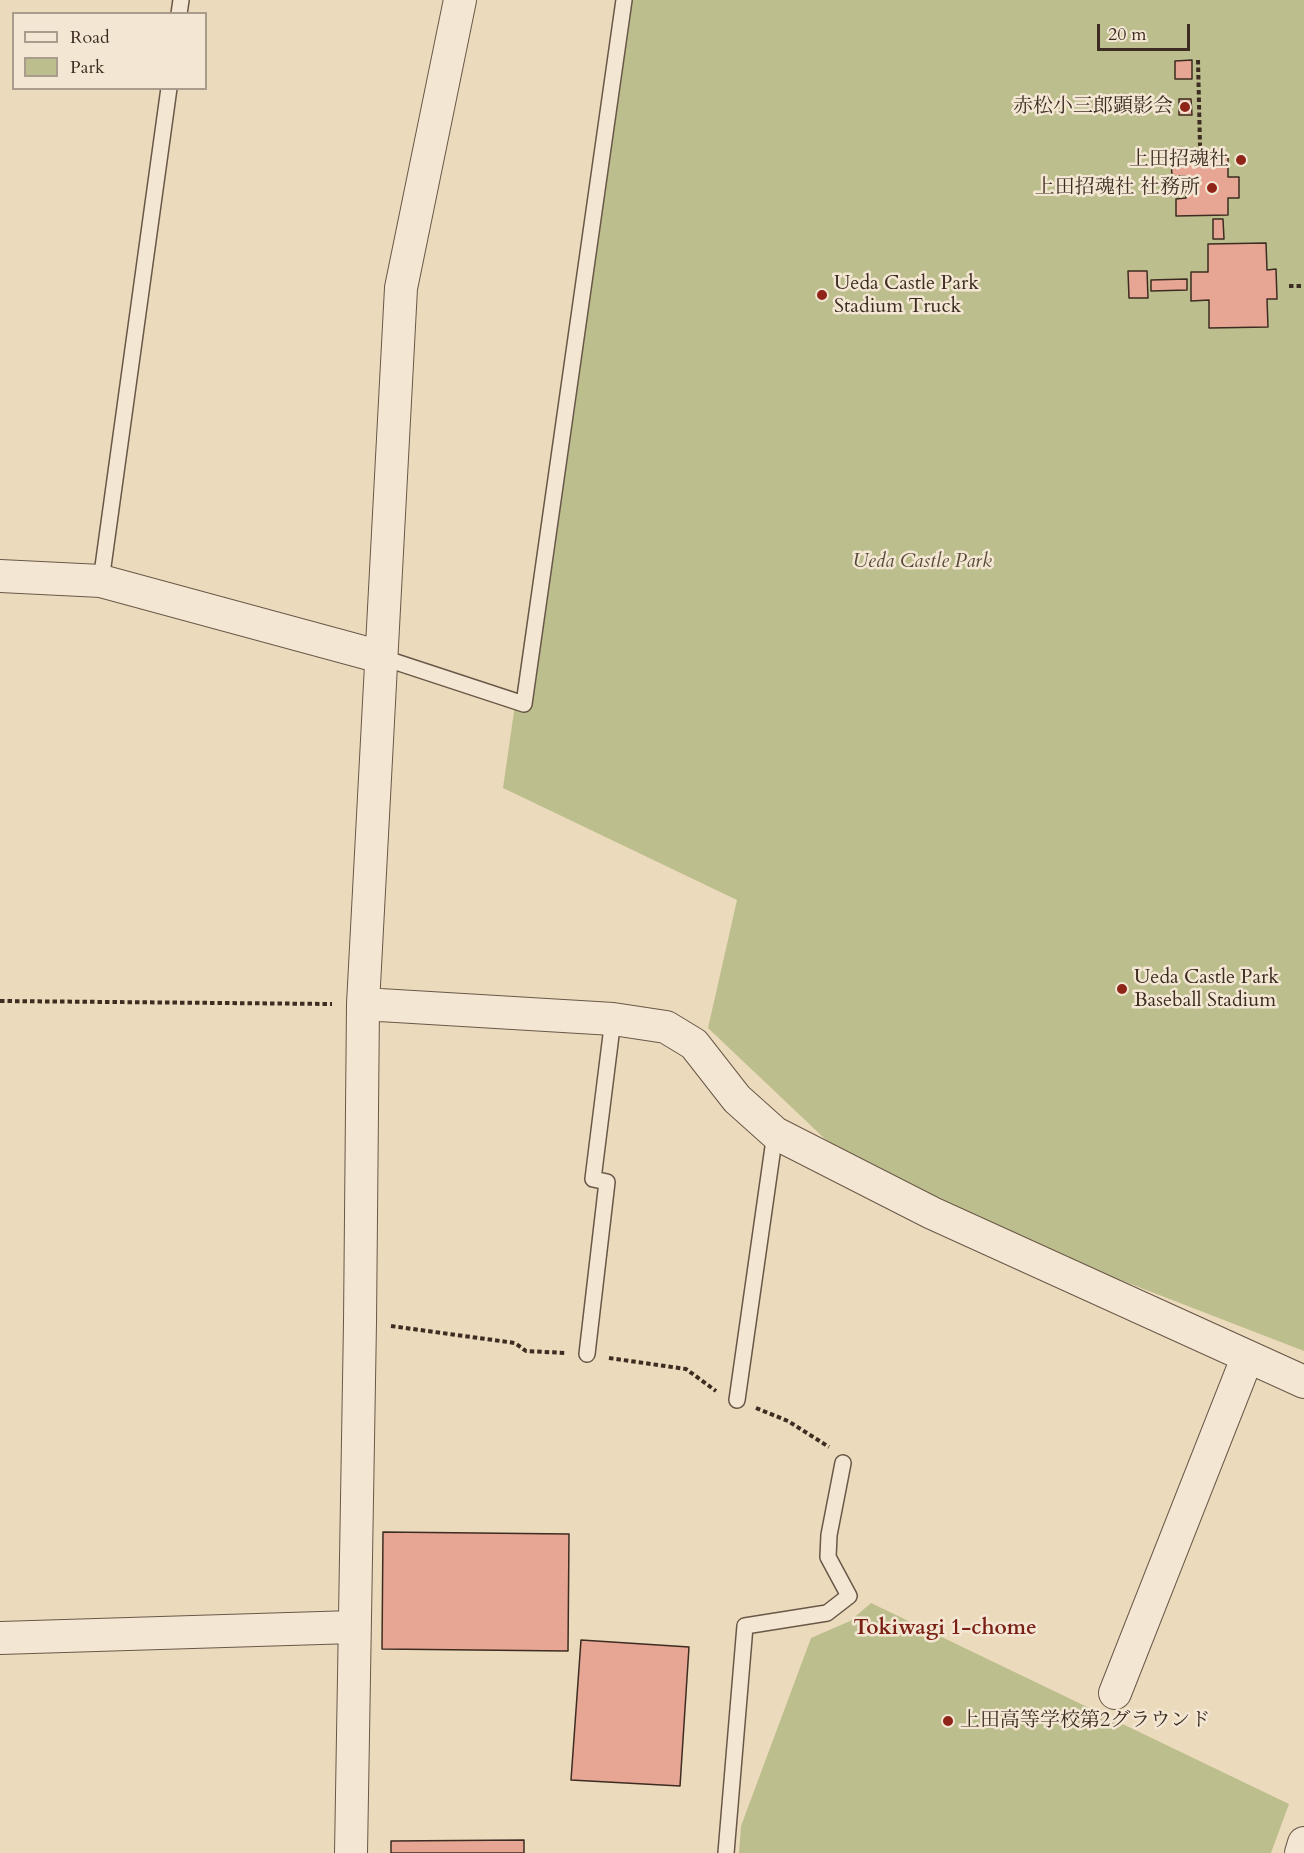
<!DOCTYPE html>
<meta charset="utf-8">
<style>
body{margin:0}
#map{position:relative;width:1304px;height:1853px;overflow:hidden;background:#ecdabc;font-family:Cardo,serif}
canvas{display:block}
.legend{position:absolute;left:12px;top:12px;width:195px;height:78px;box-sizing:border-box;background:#f3e7d3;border:2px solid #aa9c8c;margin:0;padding:8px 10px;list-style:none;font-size:18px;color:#3d2c21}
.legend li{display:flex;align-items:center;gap:12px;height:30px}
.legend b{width:30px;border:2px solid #aa9c8c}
.scale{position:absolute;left:1097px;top:24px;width:93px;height:27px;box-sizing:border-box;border:3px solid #3d2c21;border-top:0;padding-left:8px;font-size:18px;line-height:21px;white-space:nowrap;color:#3d2c21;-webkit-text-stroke:4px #f3e7d3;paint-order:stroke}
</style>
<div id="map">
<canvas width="1304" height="1853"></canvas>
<ul class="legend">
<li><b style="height:8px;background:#f3e7d3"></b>Road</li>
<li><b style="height:16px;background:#bdbe8d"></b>Park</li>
</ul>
<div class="scale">20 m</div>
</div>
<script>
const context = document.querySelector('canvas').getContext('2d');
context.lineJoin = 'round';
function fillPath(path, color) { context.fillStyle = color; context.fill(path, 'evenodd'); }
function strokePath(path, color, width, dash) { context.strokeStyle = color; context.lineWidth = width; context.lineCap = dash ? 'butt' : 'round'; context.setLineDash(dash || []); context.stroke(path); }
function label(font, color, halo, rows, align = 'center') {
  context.font = font + ' Cardo,"Noto Serif JP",serif'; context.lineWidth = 5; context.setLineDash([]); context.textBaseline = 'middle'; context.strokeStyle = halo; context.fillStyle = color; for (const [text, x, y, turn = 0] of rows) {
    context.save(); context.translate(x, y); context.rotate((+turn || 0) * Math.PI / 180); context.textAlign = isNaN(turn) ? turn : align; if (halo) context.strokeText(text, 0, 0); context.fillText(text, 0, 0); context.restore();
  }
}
fillPath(new Path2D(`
 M616 0H1304V1351L942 1211 825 1139 708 1028 737 900 503 788Z
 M871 1603 1289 1804 1271 1853H739L741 1826 811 1638 850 1621Z`), '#bdbe8d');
const building = new Path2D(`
 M1192 60V79H1175V61Z
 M1179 99H1191L1192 115H1179Z
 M1197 151V156L1228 155V177H1239V198H1228V215L1176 216V199L1186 198 1185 176H1172L1171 159H1183V152Z
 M1213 219H1223L1224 239H1213Z
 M1266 243 1267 270 1276 269 1277 299H1267L1268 327 1209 328V300L1191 301V272H1208V244Z
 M1128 271H1147L1148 298H1129Z
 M1187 279V290L1151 291V280Z
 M383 1532 569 1534 568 1651 382 1649Z
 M581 1640 689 1647 680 1786 571 1780Z
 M524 1840V1853H391V1841Z`);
fillPath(building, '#e7a694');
strokePath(building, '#3d2c21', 1.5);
const lane = new Path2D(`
 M179 14 181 0
 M101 581 169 88
 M381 657 524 704 624 0
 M587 1354 607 1182 593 1179 613 1019
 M737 1400 775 1133
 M726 1853 745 1626 827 1613 849 1596 828 1557 829 1535 843 1463`);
const street = new Path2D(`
 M0 576 101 581 381 657
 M363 1004 613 1019 666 1027 694 1044 737 1099 775 1133 932 1213 1304 1382
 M0 1638 353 1627
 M1115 1693 1247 1358
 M351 1853 360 1322 363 1004 401 288 460 0
 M1301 1853 1304 1843`);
strokePath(lane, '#695848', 18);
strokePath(street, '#695848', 34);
strokePath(new Path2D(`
 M1198 60 1200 146
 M1289 286H1304
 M0 1001 332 1004
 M391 1326 515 1343 526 1351 565 1353
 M609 1358 686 1369 716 1391
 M756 1408 788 1421 829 1447`), '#3d2c21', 4, [4.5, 3]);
strokePath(lane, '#f3e7d3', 15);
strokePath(street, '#f3e7d3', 32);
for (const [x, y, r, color] of [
 [1185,107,6,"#8f2418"],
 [1241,160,6,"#8f2418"],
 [1212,188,6,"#8f2418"],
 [822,295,6,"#8f2418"],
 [1122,989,6,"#8f2418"],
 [948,1721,6,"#8f2418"]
]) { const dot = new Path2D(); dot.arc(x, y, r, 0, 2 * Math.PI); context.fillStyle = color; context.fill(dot); strokePath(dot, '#f3e7d3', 2); }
label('20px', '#3d2c21', '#f3e7d3', [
 ["赤松小三郎顕影会",1173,107],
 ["上田招魂社",1229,160],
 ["上田招魂社 社務所",1200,188],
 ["Ueda Castle Park",834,284,"left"],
 ["Stadium Truck",834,307,"left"],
 ["Ueda Castle Park",1134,978,"left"],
 ["Baseball Stadium",1134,1001,"left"],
 ["上田高等学校第2グラウンド",960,1721,"left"]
], 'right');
label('italic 20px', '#574937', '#f3e7d3', [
 ["Ueda Castle Park",922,562]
]);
label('bold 21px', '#7a1f14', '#f3e7d3', [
 ["Tokiwagi 1-chome",945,1629]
]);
</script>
